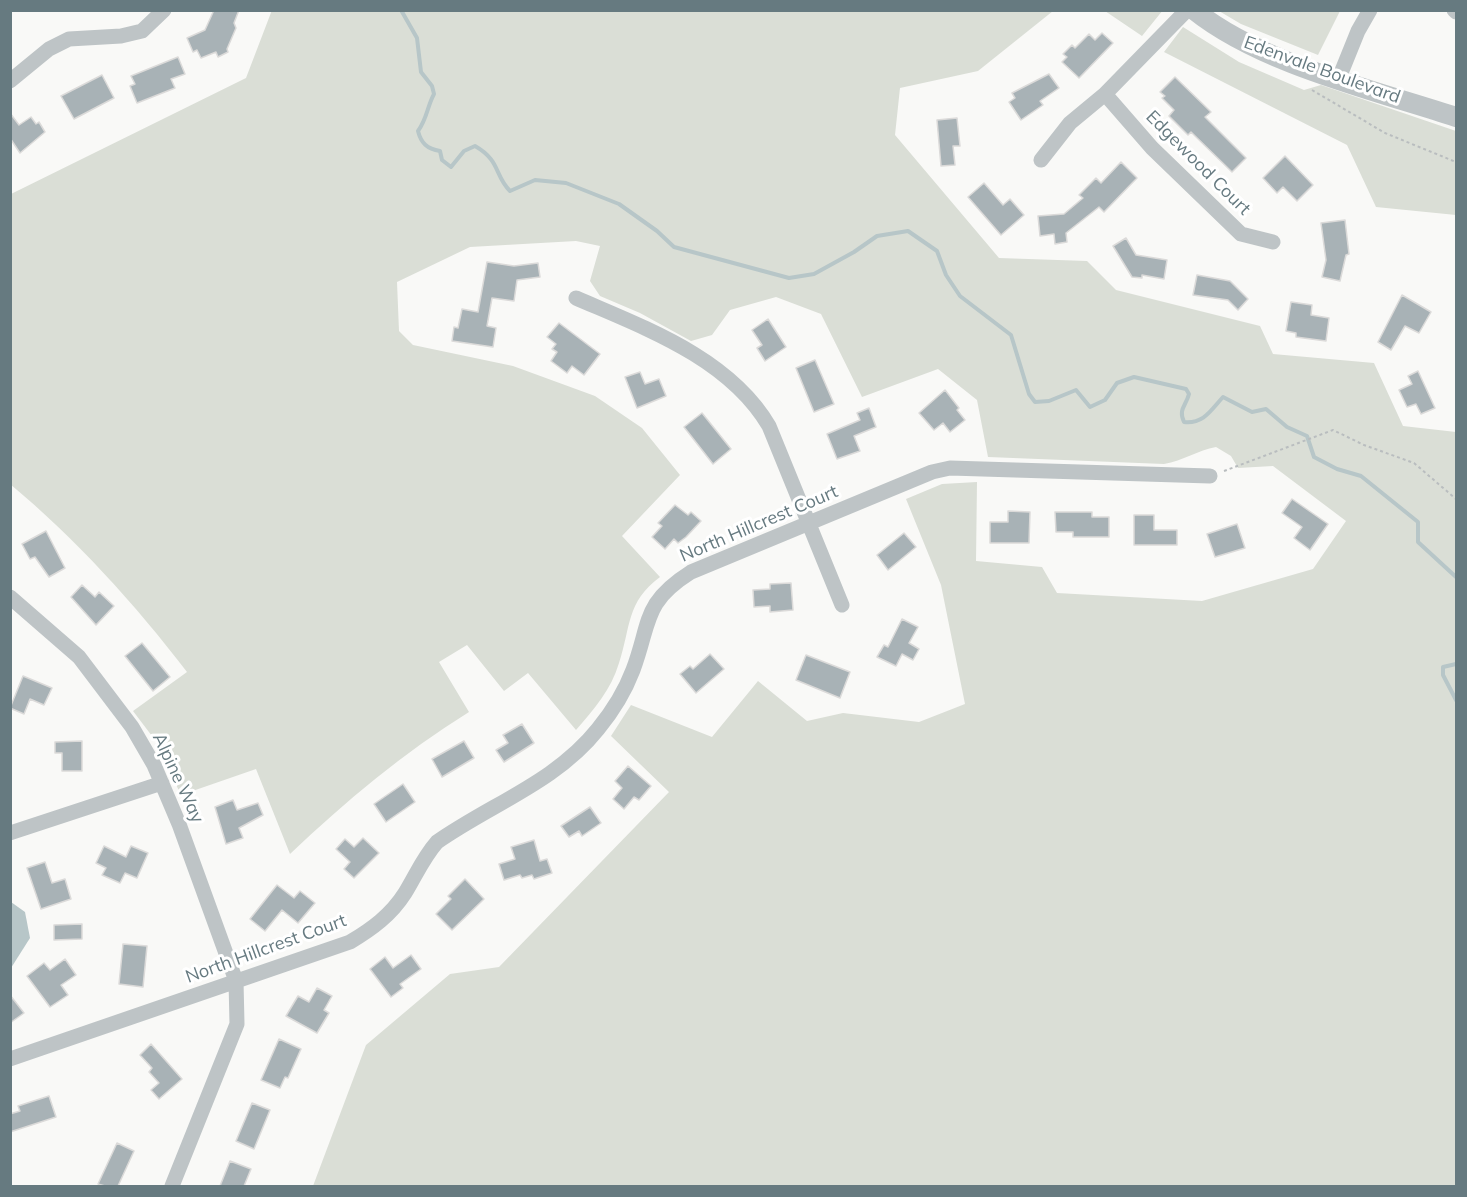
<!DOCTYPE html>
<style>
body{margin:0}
#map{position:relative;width:1467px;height:1197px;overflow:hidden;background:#f9f9f7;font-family:Mulish,sans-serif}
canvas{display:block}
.frame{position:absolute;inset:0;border:12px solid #667a80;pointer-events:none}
</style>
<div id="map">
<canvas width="1467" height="1197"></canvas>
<div class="frame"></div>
</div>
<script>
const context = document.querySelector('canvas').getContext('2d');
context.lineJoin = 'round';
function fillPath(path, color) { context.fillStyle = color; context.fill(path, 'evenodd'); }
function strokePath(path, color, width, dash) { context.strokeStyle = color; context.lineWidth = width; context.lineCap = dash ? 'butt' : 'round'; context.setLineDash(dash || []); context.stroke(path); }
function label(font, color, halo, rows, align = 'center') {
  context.font = font + ' Mulish,sans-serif'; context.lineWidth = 6; context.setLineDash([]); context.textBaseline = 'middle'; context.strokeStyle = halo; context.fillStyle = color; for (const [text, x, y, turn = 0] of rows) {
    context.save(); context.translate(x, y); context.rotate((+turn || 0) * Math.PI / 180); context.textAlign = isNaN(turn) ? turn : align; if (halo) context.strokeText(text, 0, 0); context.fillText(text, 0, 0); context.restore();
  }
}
fillPath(new Path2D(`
 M272 10 1053 11 978 71 900 88 895 135 999 258 1087 261 1116 290 1260 326 1273 354 1374 363 1403 426 1456 432V1186H313L366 1045 450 974 499 967 669 792 611 736 631 705 712 737 758 681 807 721 843 713 919 722 965 704 941 585 906 499 942 484 977 482 976 561 1042 567 1057 593 1202 601 1313 569 1346 521 1273 466 1238 468 1231 456 1216 447C1198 450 1183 461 1164 464L988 457 977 400 938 369 862 397 821 314 776 297 730 310 712 335 691 341 640 313 600 296 590 281 600 246 576 241 470 247 397 282 399 331 413 345 513 366 595 396 642 428 680 475 622 536 660 577C626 602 631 627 619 663 611 690 594 709 576 730L528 673 504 691 467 645 439 662 469 712C403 753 346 801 290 854L256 769 181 795 155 740 133 711 187 672C135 604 76 539 10 484L11 194 246 78Z
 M1163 10 1142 36 1105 11V10Z
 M1219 11H1340L1318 55 1241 24Z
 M1183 27 1239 62 1304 90 1321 85 1456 131V215L1376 207 1347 145 1164 52Z`), '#daded6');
fillPath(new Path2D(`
 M11 902 25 912 30 938 11 968Z`), '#b7c6c8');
strokePath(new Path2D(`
 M401 10 417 38 421 72 432 86 434 94C427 107 427 119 418 131 421 143 427 149 440 151L442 160 451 167 464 151 475 146C501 161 494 175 510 191L535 180 566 183 619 204 657 231 674 247 789 278 814 274 854 252 877 236 908 231 937 251 946 275 960 296 1011 335 1029 394 1035 402 1049 401 1076 390 1090 407 1105 400 1117 383 1134 377 1186 389 1189 394C1186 406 1178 409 1184 422 1204 424 1211 410 1223 397L1252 412 1266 409 1287 427 1307 436 1314 457 1337 469 1361 476 1418 522V542L1456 577
 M1456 664 1443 667V675L1456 700`), '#b7c6c8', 4);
const building = new Path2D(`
 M214 10H239L234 23 236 28 227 49 228 52 218 57 216 52 201 58 197 50 193 52 187 38 205 30Z
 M1102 33 1113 43 1079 78 1062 62 1067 57 1063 54 1072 45 1075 48 1089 34 1095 40Z
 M178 57 185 74 171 79 175 88 137 103 130 86 135 84 131 76Z
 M1049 74 1059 88 1040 101 1043 105 1021 120 1009 102 1015 98 1012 93Z
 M102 75 114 98 74 119 61 96Z
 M1175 77 1211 112 1205 117 1246 158 1232 172 1191 132 1188 135 1169 116 1174 110 1162 98 1165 96 1160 92Z
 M10 113 19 125 31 117 36 124 39 122 45 132 20 153 10 138Z
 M957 118 960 146H953L955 165 941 166 937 120Z
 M1285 156 1313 185 1297 201 1283 187 1277 193 1263 178Z
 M1121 162 1137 178 1104 212 1099 207 1066 233 1067 242 1055 244 1054 234 1040 236 1038 216 1064 214 1083 198 1079 195 1096 178 1101 183Z
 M984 183 1003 205 1010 199 1024 215 1001 235 968 197Z
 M1345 220 1349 254 1346 255 1340 281 1322 277 1326 260 1321 223Z
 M1126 238 1136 255 1167 260 1164 279 1142 275V278L1132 277 1113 246Z
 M487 262 514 266 538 263 540 277 517 280 514 301 492 298 487 326 496 328 493 347 452 341 454 327 458 328 462 309 478 312Z
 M1197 275 1230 281 1248 299 1238 310 1228 300 1193 295Z
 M1402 295 1431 312 1419 333 1405 326 1391 350 1378 342Z
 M1291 302 1312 305 1311 315 1329 318 1326 341 1296 337V333L1286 331Z
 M768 319 786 347 765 361 757 348 762 345 752 330Z
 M559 323 600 354 584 375 572 366 567 373 551 361 557 352 552 349 556 344 547 337Z
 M815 360 834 404 814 412 796 368Z
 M1418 371 1435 408 1421 414 1416 404 1407 407 1399 390 1412 384 1408 376Z
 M640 372 645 384 659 379 666 396 637 408 625 377Z
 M945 390 959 408 957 410 965 420 950 432 943 423 934 430 919 413Z
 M869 408 876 427 854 436 860 451 837 459 827 434 860 420 857 413Z
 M702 413 731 449 713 464 684 427Z
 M1292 499 1328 524 1310 550 1294 538 1302 527 1282 513Z
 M675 505 688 515 691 512 701 521 686 537 678 543 674 539 665 549 652 537 662 526 658 523Z
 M1008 511 1030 512 1029 543H990V522H1008Z
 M1055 512H1092V517H1109V537H1073V532H1056Z
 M1134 515H1154V530H1177V545H1134Z
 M1237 524 1245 548 1215 557 1207 534Z
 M46 531 65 568 49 577 35 557 30 559 22 544Z
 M904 533 916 547 888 570 877 555Z
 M791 583 793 610 770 612V606L754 607 753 590 770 589V584Z
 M82 585 95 597 99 592 114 606 96 625 71 597Z
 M902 619 918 627 909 643 919 649 913 660 902 654 896 666 877 657 884 645 888 647Z
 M142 643 170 677 153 691 125 656Z
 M710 654 724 669 696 693 680 674 690 666 693 669Z
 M806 655 850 672 840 698 796 680Z
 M23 676 52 688 44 705 30 699 24 714 10 708Z
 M522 724 534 743 504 762 496 750 508 743 503 735Z
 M82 741V771H62V753H55V742Z
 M464 741 474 758 442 777 432 759Z
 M628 766 651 786 639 800 634 797 624 809 613 799 622 788 615 781Z
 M403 784 415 802 386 822 374 804Z
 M233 800 237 810 258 803 263 815 239 828 243 838 226 844 215 807Z
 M590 807 601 823 582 836 579 831 569 837 561 826Z
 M363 838 379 853 354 878 344 869 350 862 336 849 345 839 354 847Z
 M534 840 540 861 547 859 552 873 534 879 532 875 522 878 520 875 504 880 499 864 515 859 511 847Z
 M104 846 126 857 131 846 148 853 137 878 125 873 120 883 102 875 106 868 96 863Z
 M45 862 52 883 65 879 71 899 41 909 27 868Z
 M465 879 484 899 452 930 436 914 451 899 448 896Z
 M277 885 294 898 300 891 315 903 298 923 282 910 265 931 250 919Z
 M82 924V939L54 940V925Z
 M123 944 147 946 143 987 119 984Z
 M411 955 421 969 400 984 403 988 391 997 370 969 385 957 393 968Z
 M65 959 76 975 61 985 68 995 50 1007 27 976 44 963 50 970Z
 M317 988 332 996 324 1010 329 1013 317 1033 286 1016 298 996 309 1002Z
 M10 995 24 1013 10 1023Z
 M279 1039 301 1049 288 1078 285 1077 280 1088 261 1080Z
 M151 1044 182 1079 159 1099 151 1090 159 1083 149 1072 152 1068 140 1055Z
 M49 1096 56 1117 10 1132V1114L20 1111 18 1106Z
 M252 1103 270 1110 254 1149 236 1141Z
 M117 1143 134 1151 118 1186H105L98 1184Z
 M230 1161 251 1169 244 1186H220Z`);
fillPath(building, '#a8b2b6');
strokePath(building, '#dbdad9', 1.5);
strokePath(new Path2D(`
 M1312 90 1385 133 1456 162
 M1224 471 1333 430 1364 445 1414 463 1456 499`), '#b9bdbf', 2, [3, 3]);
strokePath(new Path2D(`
 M1454 10 1456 12
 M1339 78 1358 31 1370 10
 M10 81 49 49 69 39 121 36 142 31 164 10
 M1105 94 1152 148 1241 234 1273 242
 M1041 160 1070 123 1105 94 1187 10
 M576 298C645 328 729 358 769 426L842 605
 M10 597 79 657 132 727 154 765 179 824 236 981 237 1024 172 1186
 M10 833 162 783
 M10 1059 350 942C372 929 391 915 405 893 416 875 423 858 437 842 491 804 556 782 598 729 612 712 625 691 633 670 651 622 642 603 691 572L932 472 950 468 1210 476`), '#bec4c6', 15);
strokePath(new Path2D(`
 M1194 10C1261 64 1374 90 1456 117`), '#bec4c6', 20);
label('18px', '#667a80', '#fff', [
 ["Edenvale Boulevard",1322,70,20],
 ["Edgewood Court",1198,163,45],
 ["North Hillcrest Court",759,524,-23],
 ["Alpine Way",178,778,65],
 ["North Hillcrest Court",266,949,-20]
]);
</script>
